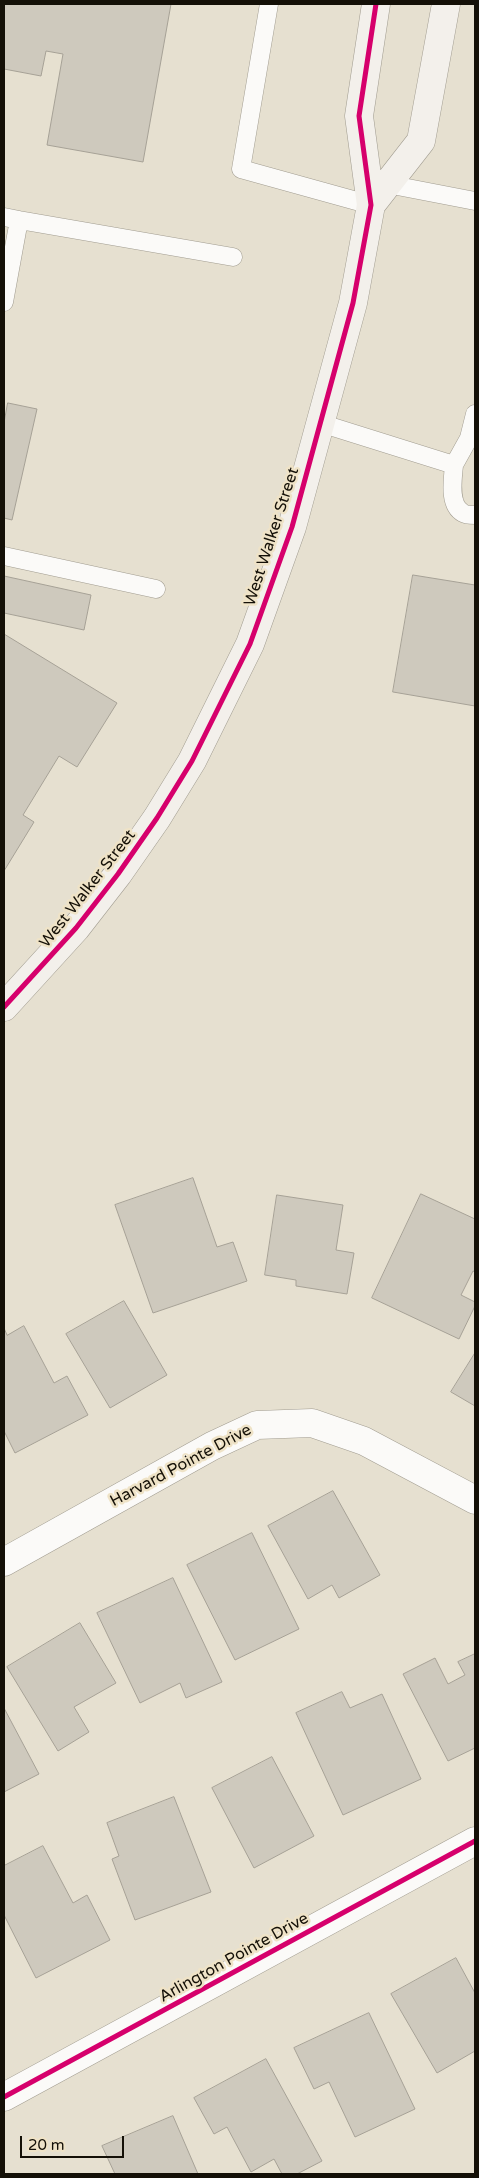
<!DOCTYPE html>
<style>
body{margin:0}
#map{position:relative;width:479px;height:2178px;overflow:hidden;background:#e6e0d0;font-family:"Varela Round",sans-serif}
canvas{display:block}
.frame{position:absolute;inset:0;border:5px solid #141007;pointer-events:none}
.scale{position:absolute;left:20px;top:2136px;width:104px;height:22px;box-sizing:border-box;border:2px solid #141007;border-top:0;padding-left:6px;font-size:15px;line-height:18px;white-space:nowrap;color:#141007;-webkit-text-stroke:4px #efe3c7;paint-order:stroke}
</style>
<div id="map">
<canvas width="479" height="2178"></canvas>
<div class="frame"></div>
<div class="scale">20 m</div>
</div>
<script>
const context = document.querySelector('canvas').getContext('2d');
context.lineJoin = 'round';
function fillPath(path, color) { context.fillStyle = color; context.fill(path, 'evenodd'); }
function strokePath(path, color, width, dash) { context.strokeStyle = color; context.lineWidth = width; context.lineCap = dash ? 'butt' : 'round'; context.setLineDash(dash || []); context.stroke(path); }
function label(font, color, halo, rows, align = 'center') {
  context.font = font + ' "Varela Round",sans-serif'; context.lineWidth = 5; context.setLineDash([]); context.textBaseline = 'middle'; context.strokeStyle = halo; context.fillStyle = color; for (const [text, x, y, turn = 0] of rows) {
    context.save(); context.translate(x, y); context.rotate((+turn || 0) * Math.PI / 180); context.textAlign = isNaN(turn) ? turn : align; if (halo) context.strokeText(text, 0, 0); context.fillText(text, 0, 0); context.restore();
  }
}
const building = new Path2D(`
 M4 4H171L143 162 47 145 63 54 46 51 41 76 4 69Z
 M8 403 37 409 12 520 4 518V423Z
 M413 575 475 585V706L393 692Z
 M4 576 91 595 84 630 4 613Z
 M4 634 117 703 77 767 59 756 23 815 34 822 4 871Z
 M193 1178 217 1247 233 1242 247 1281 153 1313 115 1205Z
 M421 1194 475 1219V1272L473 1271 461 1295 475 1302V1306L459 1339 372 1298Z
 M277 1195 343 1205 336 1250 354 1253 347 1294 296 1286V1280L265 1275Z
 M124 1301 167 1375 110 1408 66 1334Z
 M24 1326 54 1383 67 1376 88 1415 15 1453 4 1431V1328L7 1335Z
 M475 1353V1406L451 1392Z
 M333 1491 380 1575 339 1598 332 1585 308 1599 268 1526Z
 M252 1533 299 1629 235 1660 187 1565Z
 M173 1578 222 1682 186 1698 180 1683 140 1703 97 1613Z
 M80 1623 116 1683 74 1707 89 1732 58 1751 7 1667Z
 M475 1654V1748L448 1761 403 1674 435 1658 448 1684 465 1675 458 1662Z
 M342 1692 350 1708 382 1694 421 1779 343 1815 296 1713Z
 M4 1708 39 1774 4 1792Z
 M272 1757 314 1836 254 1868 212 1788Z
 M174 1797 211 1892 135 1920 112 1859 119 1856 107 1823Z
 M43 1846 73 1903 87 1895 110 1940 36 1978 4 1915V1866Z
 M456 1958 475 1993V2051L437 2073 391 1994Z
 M369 2013 415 2109 355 2137 329 2082 314 2089 294 2048Z
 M266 2059 322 2161 297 2174H282L274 2159 251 2172 227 2127 214 2134 194 2098Z
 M173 2116 198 2174H115L102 2146Z`);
fillPath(building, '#cec9bd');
strokePath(building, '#a6a196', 1);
const lane = new Path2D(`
 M269 4 241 169 371 205
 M387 184 475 201
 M4 217 19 220 4 302
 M19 220 233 257
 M320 423 454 465 469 438 475 414
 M454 465C453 478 448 505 463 513 466 515 472 515 475 515
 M4 556 156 589`);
const street = new Path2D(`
 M4 1562 212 1446 257 1425 312 1423 364 1441 475 1500
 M4 2097 475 1841`);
const secondary = new Path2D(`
 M371 205 421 141 446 4
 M4 1007 76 928 118 874 157 818 192 761 250 644 292 527 353 303 371 205 359 116 376 4`);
strokePath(lane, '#a19c90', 19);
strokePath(street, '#a19c90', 29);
strokePath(secondary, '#a19c90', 29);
strokePath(lane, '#fbfaf8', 18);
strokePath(street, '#fbfaf8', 28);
strokePath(secondary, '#f3f0eb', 28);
strokePath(new Path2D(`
 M4 1007 76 928 118 874 157 818 192 761 250 644 292 527 353 303 371 205 359 116 376 4
 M4 2097 475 1841`), '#d6006c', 5);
label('16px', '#141007', '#efe3c7', [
 ["West Walker Street",272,537,-72],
 ["West Walker Street",88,889,-52],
 ["Harvard Pointe Drive",181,1466,-28],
 ["Arlington Pointe Drive",234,1958,-29]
]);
</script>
